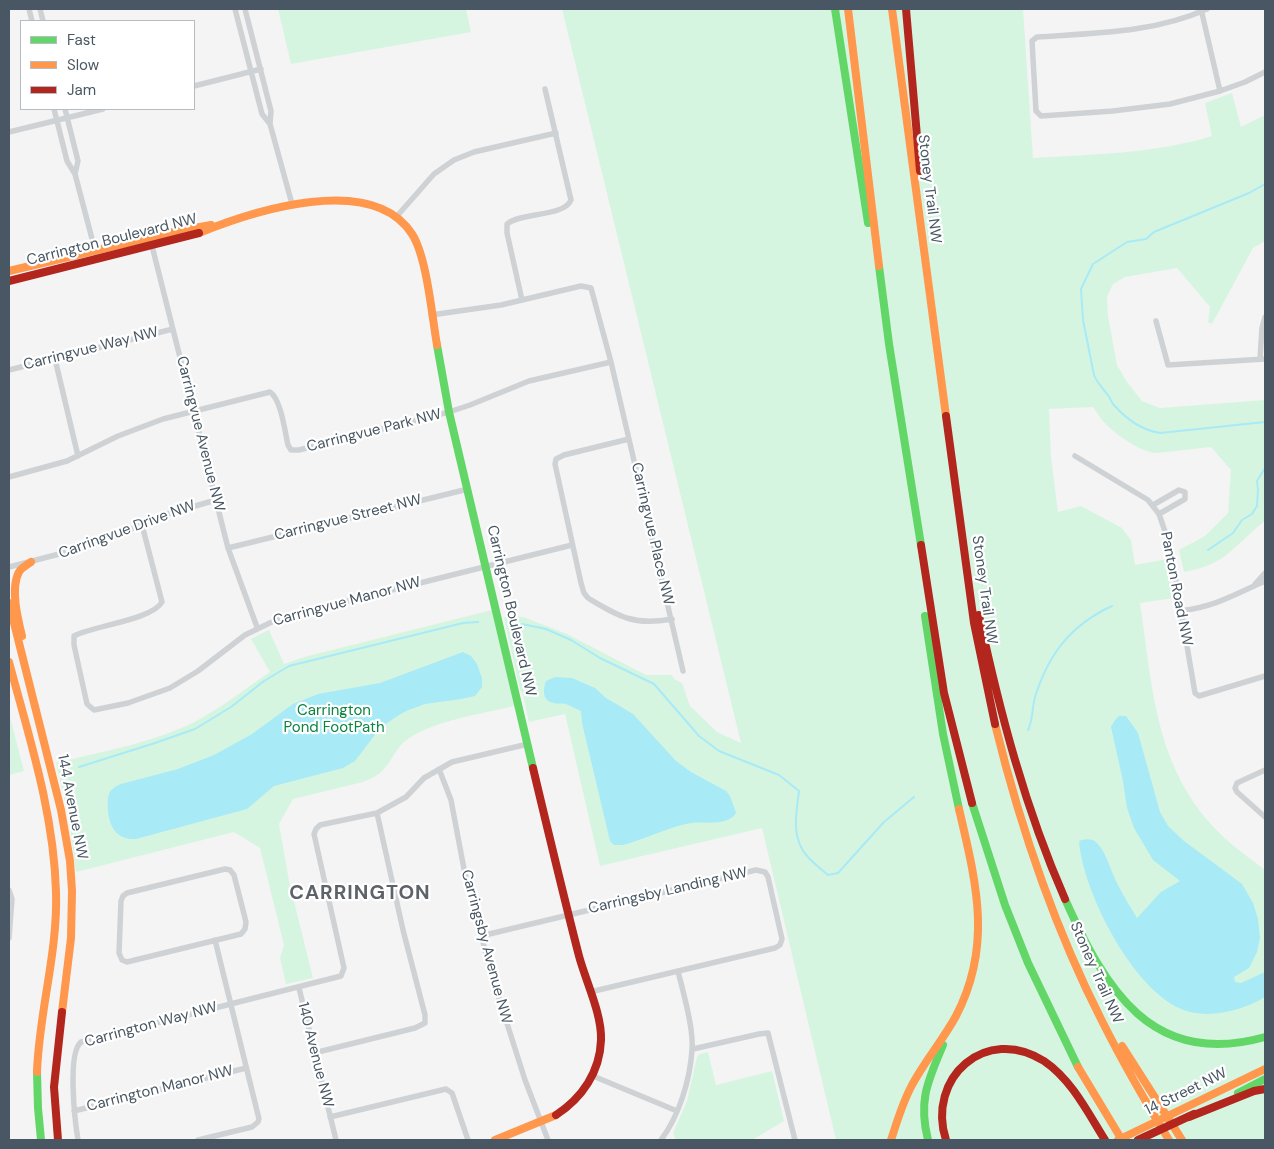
<!DOCTYPE html>
<style>
body{margin:0}
#map{position:relative;width:1274px;height:1149px;overflow:hidden;background:#f4f4f4;font-family:"DM Sans",sans-serif}
canvas{display:block}
.frame{position:absolute;inset:0;border:10px solid #485763;pointer-events:none}
.legend{position:absolute;left:20px;top:20px;width:175px;height:90px;box-sizing:border-box;background:#fff;border:1px solid #b6bcc1;margin:0;padding:6px 9px;list-style:none;font-size:15px;color:#485763}
.legend li{display:flex;align-items:center;gap:10px;height:25px}
.legend b{width:25px;border:1px solid #b6bcc1}
</style>
<div id="map">
<canvas width="1274" height="1149"></canvas>
<div class="frame"></div>
<ul class="legend">
<li><b style="height:6px;background:#63d668"></b>Fast</li>
<li><b style="height:6px;background:#ff974d"></b>Slow</li>
<li><b style="height:6px;background:#b3261e"></b>Jam</li>
</ul>
</div>
<script>
const context = document.querySelector('canvas').getContext('2d');
context.lineJoin = 'round';
function fillPath(path, color) { context.fillStyle = color; context.fill(path, 'evenodd'); }
function strokePath(path, color, width, dash) { context.strokeStyle = color; context.lineWidth = width; context.lineCap = dash ? 'butt' : 'round'; context.setLineDash(dash || []); context.stroke(path); }
function label(font, color, halo, rows, align = 'center') {
  context.font = font + ' "DM Sans",sans-serif'; context.lineWidth = 4.5; context.setLineDash([]); context.textBaseline = 'middle'; context.strokeStyle = halo; context.fillStyle = color; for (const [text, x, y, turn = 0] of rows) {
    context.save(); context.translate(x, y); context.rotate((+turn || 0) * Math.PI / 180); context.textAlign = isNaN(turn) ? turn : align; if (halo) context.strokeText(text, 0, 0); context.fillText(text, 0, 0); context.restore();
  }
}
fillPath(new Path2D(`
 M278 9H466L471 32 291 64Z
 M562 9H1023L1033 158C1093 154 1154 154 1212 136L1205 103 1232 93 1241 127 1265 115V241L1253 248 1212 324 1208 322 1210 307 1177 268 1125 277 1113 284 1107 297 1108 316 1117 365 1127 382 1142 401 1160 408 1265 400V521C1233 546 1228 564 1184 572L1179 550 1205 536 1228 513 1231 470 1211 447 1157 453C1141 453 1113 433 1102 420 1099 416 1096 411 1093 407L1049 409 1051 457 1058 512 1081 506 1122 528 1131 540 1135 565 1168 559 1174 598 1140 603C1152 682 1154 760 1210 823 1226 842 1246 855 1265 870V1140H836L762 828 600 866 565 714 529 722 523 695 520 690 504 618 512 615 526 618 567 634 646 675H672L674 679 682 683 690 706 717 732 741 743Z
 M492 610 495 615 513 692 514 706C482 714 429 721 404 742 395 750 391 762 383 770 378 776 370 779 363 782L293 799 279 824 289 881 313 978 286 984 280 958 284 945 260 848 234 832 76 872 69 821 56 763C103 751 154 743 198 720 224 706 246 688 270 672L251 639 269 630 284 664 304 657Z
 M9 713 24 771 9 775Z
 M708 1052 716 1085 772 1071 784 1121 752 1140H676L673 1133 687 1101 697 1057 700 1054Z`), '#d6f5e1');
fillPath(new Path2D(`
 M463 652 471 656 477 664 482 678V687L475 696 461 699 425 704 406 711 396 717 380 728 355 761 343 768 274 786 247 809 136 839C117 840 110 828 108 811 108 806 107 800 109 794 111 789 116 786 121 784L178 769 214 755 252 734 293 704 318 694 380 683Z
 M555 677 572 678 595 688 606 698 633 714 676 761 691 772 726 791 730 796 736 813C727 827 705 821 691 823 668 827 646 839 623 845H614L610 841 582 723 581 711C576 709 571 706 566 704 562 703 558 704 554 703 542 701 543 690 546 681Z
 M1119 716H1126L1138 733 1160 812 1168 826 1184 841 1242 884 1253 903 1258 919 1260 938 1257 952 1249 968 1234 977 1235 982 1241 983 1265 972V997C1242 1011 1207 1020 1181 1009 1132 988 1083 892 1079 841 1085 839 1092 838 1097 843 1106 852 1110 869 1116 881 1122 894 1130 906 1137 918L1161 892 1180 881 1153 860 1134 828 1127 808 1123 781 1111 727 1115 720Z`), '#a8eaf6');
strokePath(new Path2D(`
 M1265 184 1249 193 1154 232 1146 239 1127 242 1093 264 1081 289 1083 320 1094 375C1097 383 1102 387 1107 394 1110 397 1111 401 1113 404 1126 419 1141 430 1160 433L1265 422
 M1208 550 1233 533 1242 520 1252 514 1257 506 1258 490 1257 481 1265 468
 M522 624 546 629 571 640 600 658 654 684 699 736 719 751 779 775 799 791C796 814 791 838 807 856 813 863 821 869 828 875L838 873 884 822 914 797
 M1028 730C1033 720 1032 708 1035 697 1049 653 1071 625 1112 606
 M79 767 155 743 195 729 231 707 264 681 289 666 463 623 478 622`), '#a8eaf6', 2);
strokePath(new Path2D(`
 M29 9 32 21
 M40 9 43 21
 M235 9 262 114 270 124
 M245 9 271 111 270 124 292 204
 M1201 9 1220 91 1245 82 1265 72
 M1207 9C1154 33 1094 33 1037 37L1032 41 1036 111 1041 116 1113 111 1170 104 1220 91
 M194 86 261 69
 M54 109 67 161 75 174 96 254
 M65 109 78 161 75 174
 M9 132 103 109
 M397 216 434 174 454 160 474 152 556 133
 M151 242 228 548 257 627
 M522 300 507 233V224C521 212 564 217 571 200L545 89
 M431 315 501 305 581 286 591 288 611 362 683 671
 M1156 321 1168 365 1265 359
 M55 359 78 456
 M1260 359 1262 328 1265 317
 M9 370 173 329
 M629 439 564 455 556 459 555 464 581 583 584 593 588 598C620 617 634 626 672 619
 M1075 456 1148 500 1159 514 1170 546 1195 693 1199 696 1265 676
 M9 477 67 461 118 436 163 419 270 392C281 399 285 432 288 445L291 450H299L449 412 470 405 529 381 611 362
 M1153 505 1179 490 1185 492V499L1159 514
 M142 525 162 602C152 620 92 626 74 636V645L87 704 94 710 128 703 170 688 198 671 245 635 280 618 572 545
 M228 548 468 489
 M9 567 94 545 164 515 216 500
 M1255 584 1265 573
 M1181 611C1216 606 1234 595 1265 581
 M439 769 451 800 464 869 491 973 525 1080 548 1140
 M1265 770 1237 783 1235 788 1237 792 1265 817
 M225 869 230 870 234 875 246 922 245 929 241 934 127 962 122 960 119 953 121 901 123 896 127 893Z
 M9 890 12 899 9 938
 M481 936 756 870 765 872 768 877 782 939 780 945 775 948 590 992
 M299 988 336 1140
 M693 1049 759 1034 768 1033 795 1140
 M314 1053 415 1028 425 1023V1015L403 930 377 813
 M593 1076 677 1111
 M74 1111 246 1068
 M330 1117 446 1089 452 1093 468 1140
 M78 1140C75 1122 67 1053 81 1042L341 976 344 968 314 834 316 829 320 825 377 813 406 797 424 778 452 762 528 744
 M198 1140 252 1127 258 1122 259 1119 215 940
 M661 1140C679 1116 690 1080 692 1050 694 1029 683 992 678 971`), '#cfd2d5', 5.5);
strokePath(new Path2D(`
 M835 9 868 223
 M879 266 889 344 921 545
 M437 345 449 412 533 768
 M925 616 943 734 959 809
 M972 803 1005 905 1028 963 1078 1067
 M1065 899C1105 989 1152 1069 1265 1037
 M37 1072 38 1108 41 1140
 M1238 1093 1265 1079
 M928 1140C918 1100 928 1081 943 1045`), '#63d668', 8);
strokePath(new Path2D(`
 M848 9 879 266
 M892 9 946 416
 M199 233C253 211 372 172 412 234 427 257 432 317 437 345
 M9 271 178 231 211 225
 M9 603 61 810 70 861 72 891 71 938 62 1012
 M22 636C18 620 10 588 19 572 21 568 27 565 31 562
 M9 662C29 737 54 813 56 892 58 952 39 1012 37 1072
 M995 724C1020 826 1054 927 1102 1021 1122 1061 1145 1101 1169 1140
 M1122 1046 1182 1140
 M1078 1067 1122 1140
 M495 1140 556 1115
 M891 1140C897 1122 902 1104 911 1087 924 1062 943 1040 956 1016 993 945 976 882 959 809
 M1118 1140 1265 1069`), '#ff974d', 8);
strokePath(new Path2D(`
 M906 9 920 171
 M9 281 199 233
 M946 416 974 623 995 724
 M921 545 944 693 972 803
 M979 615C1000 713 1025 808 1065 899
 M533 768C548 831 563 894 579 956 586 982 602 1014 601 1040 600 1072 582 1098 556 1115
 M1189 1117 1254 1091 1265 1089
 M58 1140 54 1087 62 1012
 M946 1140C926 1078 986 1024 1044 1061 1072 1080 1088 1113 1105 1140
 M1138 1140 1194 1114`), '#b3261e', 8);
label('15px', '#485763', '#fff', [
 ["Stoney Trail NW",929,189,83],
 ["Carrington Boulevard NW",112,240,-14],
 ["Carringvue Way NW",91,349,-14],
 ["Carringvue Park NW",374,431,-14],
 ["Carringvue Avenue NW",200,434,76],
 ["Carringvue Street NW",348,518,-14],
 ["Carringvue Drive NW",127,530,-20],
 ["Carringvue Place NW",652,534,77],
 ["Panton Road NW",1176,589,79],
 ["Stoney Trail NW",984,590,82],
 ["Carringvue Manor NW",347,602,-15],
 ["Carrington Boulevard NW",511,611,77],
 ["144 Avenue NW",72,807,79],
 ["Carringsby Landing NW",668,891,-13],
 ["Carringsby Avenue NW",486,947,75],
 ["Stoney Trail NW",1096,973,66],
 ["Carrington Way NW",151,1025,-15],
 ["140 Avenue NW",315,1055,76],
 ["Carrington Manor NW",160,1089,-14],
 ["14 Street NW",1186,1092,-26]
]);
label('15px', '#0c8442', '#fff', [
 ["Carrington",334,711],
 ["Pond FootPath",334,728]
]);
context.letterSpacing = '1px';
label('bold 20px', '#5e6369', '#fff', [
 ["CARRINGTON",360,894]
]);
context.letterSpacing = '0px';
</script>
